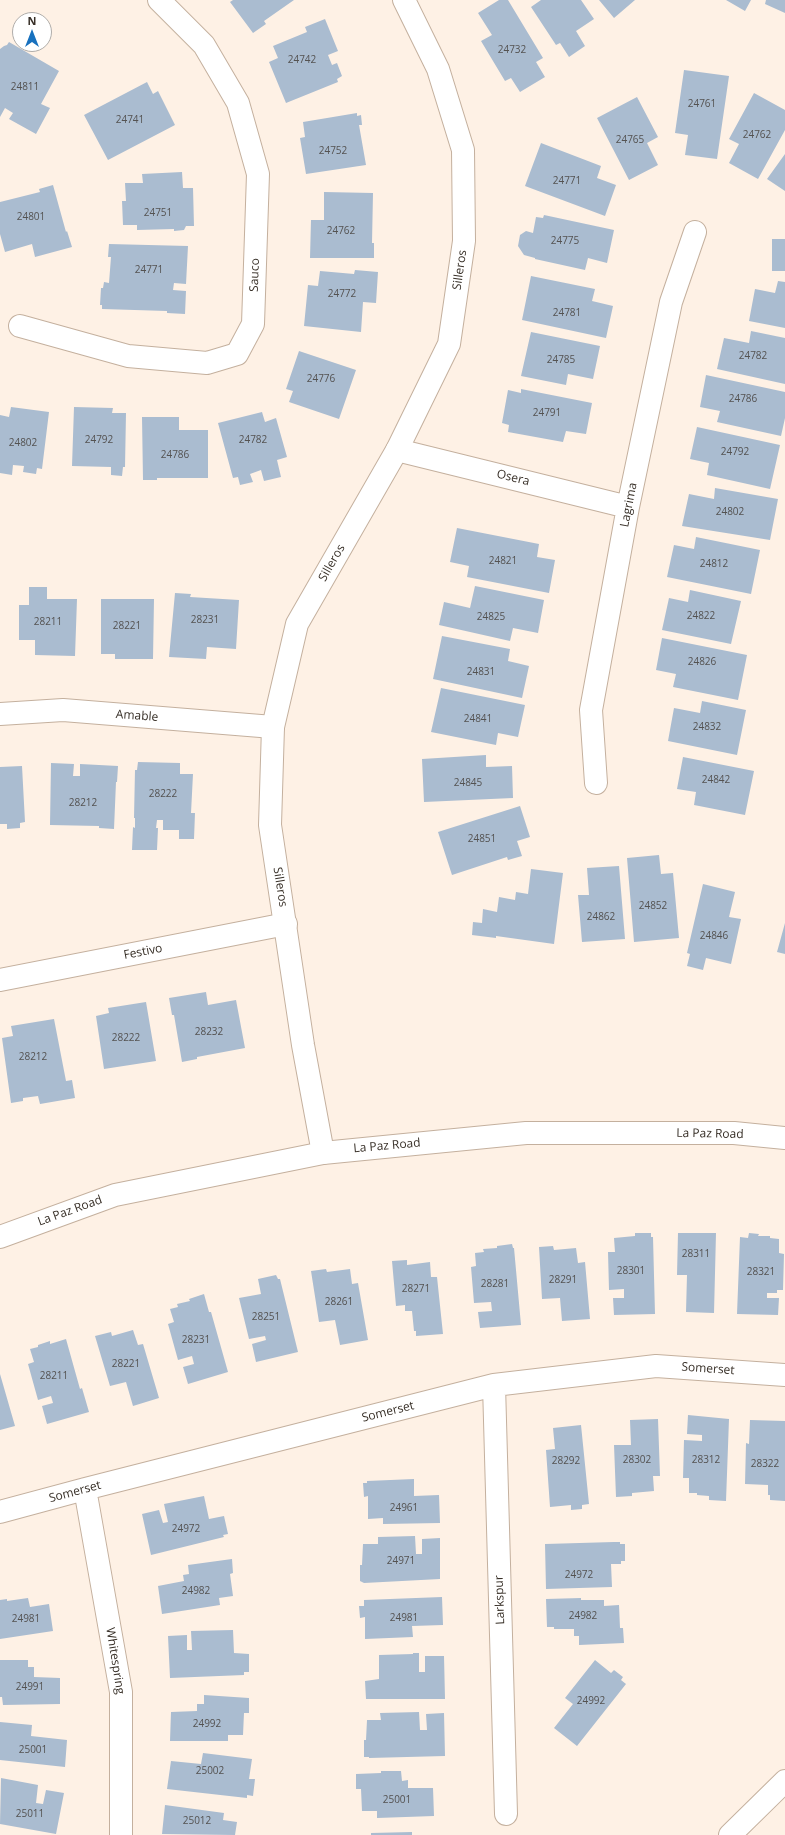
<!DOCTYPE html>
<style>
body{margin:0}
#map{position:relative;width:785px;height:1835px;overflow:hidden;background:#fef1e5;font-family:"Open Sans",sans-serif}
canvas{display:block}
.north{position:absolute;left:12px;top:12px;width:40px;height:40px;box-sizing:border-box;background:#fff;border:1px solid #afaca9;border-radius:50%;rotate:0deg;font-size:11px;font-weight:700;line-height:16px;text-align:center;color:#372f27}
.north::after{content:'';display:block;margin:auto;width:14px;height:18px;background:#1871be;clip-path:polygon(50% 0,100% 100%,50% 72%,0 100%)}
</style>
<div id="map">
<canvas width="785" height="1835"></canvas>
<div class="north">N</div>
</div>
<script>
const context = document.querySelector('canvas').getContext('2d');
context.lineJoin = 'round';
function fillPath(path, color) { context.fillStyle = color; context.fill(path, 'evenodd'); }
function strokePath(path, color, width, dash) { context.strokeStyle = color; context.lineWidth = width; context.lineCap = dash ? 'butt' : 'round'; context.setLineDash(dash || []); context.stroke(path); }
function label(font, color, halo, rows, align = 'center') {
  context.font = font + ' "Open Sans",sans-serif'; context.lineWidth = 3; context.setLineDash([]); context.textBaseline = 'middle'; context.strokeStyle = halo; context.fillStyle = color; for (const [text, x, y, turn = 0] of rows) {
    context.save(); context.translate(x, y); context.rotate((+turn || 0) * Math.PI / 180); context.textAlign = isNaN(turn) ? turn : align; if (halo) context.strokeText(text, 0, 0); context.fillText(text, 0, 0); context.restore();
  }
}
fillPath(new Path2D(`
 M233 0H294L264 21 266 24 253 33 230 2Z
 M499 0H508L543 58 536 62 545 77 520 92 511 78 505 81 481 41 492 35 478 13Z
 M541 0H581L594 19 576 31 585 46 569 57 560 43 556 45 531 7Z
 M599 0H635L614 18Z
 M726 0H751L745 11Z
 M766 0H785V13L765 4Z
 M325 19 338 51 328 55 332 65 337 63 342 76 337 79 338 82 286 103 269 62 278 58 273 46 307 32 305 27Z
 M9 42 59 71 41 104 50 108 36 134 9 119 13 113 5 108 0 117V49L4 46 7 45Z
 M684 70 729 76 717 159 685 155 688 135 675 133Z
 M147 82 153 94 158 91 175 125 108 160 84 115Z
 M754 93 785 110V130L758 179 729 163 739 144 729 139Z
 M637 97 658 137 647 143 658 165 629 180 597 118Z
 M357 113V116L361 115 362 125H359L366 165 306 174 300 138 305 137 303 122Z
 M541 143 601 166 597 178 616 185 605 216 525 186Z
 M785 154V191L767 179Z
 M182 172 183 188H193L194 226H186L184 230 174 231V229L137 230V225H123L122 201H126L125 183H143L142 174Z
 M53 185 66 232 67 231 72 247 35 257 32 244 5 252 0 234V202L40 192 39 189Z
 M324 192 373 193 372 243H374V258H310L311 220H324Z
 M544 215 614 230 607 263 588 258 585 270 535 259V258L524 255 518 246 520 235 526 231 533 233 536 217 543 218Z
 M772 239H785V271H772Z
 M109 244 188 246 186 284 174 283 173 290 186 291 185 314 167 313V311L102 309V305H100L101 288H103L104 282 109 283 111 257H108Z
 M355 270 378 272 376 303 363 302 361 332 304 326 308 285 318 286 320 271 354 274Z
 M531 276 595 289 592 301 613 306 606 338 522 320Z
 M778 281 785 282V328L749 321 755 289 775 293Z
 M751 331 785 338V384L717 369 724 338 749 343Z
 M531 332 600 346 593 379 568 374 566 385 521 376Z
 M299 351 356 370 339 419 289 402 293 391 286 389Z
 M706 375 785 392V418L781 436 717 422 720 411 700 407Z
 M521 389 592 403 586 434 566 431 563 442 508 432 509 425 502 423 508 390 521 393Z
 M11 407 49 412 42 469 37 468 36 474 23 472 24 466 13 465 12 475 0 473V415L9 417Z
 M74 407 113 408 112 413H126L125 467H123L122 476 111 475V467L72 466Z
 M262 412 265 422 276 418 287 457 277 460 281 477 264 481 261 470 250 474 253 482 240 485 238 477 233 478 218 423Z
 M142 417H179V430H208V478H157V480H143Z
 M697 427 780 445 770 489 707 475 709 463 690 459Z
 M715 488 778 499 770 540 682 526 689 494 714 499Z
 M457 528 539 544 537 557 555 560 549 593 467 577 469 566 450 562Z
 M696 537 760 550 751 594 667 577 674 545 694 549Z
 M475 586 544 600 538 633 513 628 510 641 439 625 444 602 470 608Z
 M29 587H47V599H77L75 656 35 655V640H19V605H29Z
 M690 590 741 601 731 644 662 630 669 598 688 602Z
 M175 593 191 594 190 597 239 600 236 649 207 647 206 659 169 657Z
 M101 599H154L153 659H115V654H101Z
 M442 636 510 649 508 661 529 666 522 698 433 679Z
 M662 638 747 655 738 700 673 687 676 674 656 670Z
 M441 688 525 705 518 737 498 733 496 745 431 732Z
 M702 701 746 710 737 755 668 741 674 708 700 713Z
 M486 755V767L512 766 513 798 424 802 422 759Z
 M683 757 754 771 745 815 694 805 696 792 677 789Z
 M138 762 180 763V774H193L191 813H195L194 839H179V830H163V820H157L156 828H158L157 850H132L133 827 135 828V818H134L135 770H137Z
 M51 763 74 764 73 776H80V764L118 766 117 782H116L114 829 99 828V826L50 825Z
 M22 766 25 822 20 823V828L7 829V824H0V767Z
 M520 806 530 837 517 841 522 856 508 860 507 857 452 875 438 832Z
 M659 855 661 874 673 873 679 938 634 942 627 858Z
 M619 866 625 939 582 942 578 895H589L587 868Z
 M531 869 563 873 554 944 496 936V938L472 935 473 922 482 923 483 909 497 912 499 897 515 900 516 892 528 894Z
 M703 884 735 892 729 917 741 919 731 964 706 958 703 970 687 966 690 954 687 953Z
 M785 923V954L777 952Z
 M206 992 208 1005 236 1000 245 1048 197 1057V1059L182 1062 174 1015H172L169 998Z
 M146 1002 156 1061 104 1069 96 1016 109 1013 108 1008Z
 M54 1019 66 1081 72 1080 75 1098 40 1104 38 1096 23 1098V1101L11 1103 2 1038 13 1036 11 1026Z
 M635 1233H651V1237H653L655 1314 614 1315 613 1298H624V1289L609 1290 608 1252H615L614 1238 635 1236Z
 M678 1233H716L714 1313 686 1312 687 1275H677Z
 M749 1233 759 1234 758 1236H770V1238L779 1239V1253L784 1254 783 1290H777V1293H767V1298H779L778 1315 737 1314 740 1237 748 1238Z
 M512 1244 513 1248H514L521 1325 480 1328 478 1312 492 1311 491 1302 474 1303 471 1267 476 1266 475 1253 484 1252 483 1249 497 1248V1246Z
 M553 1246 554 1250 576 1248 578 1263 585 1262 590 1319 562 1321 560 1298 542 1299 539 1247Z
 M407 1260V1265L430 1262 431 1277H437L443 1334 416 1336V1331H414L412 1311H405V1305L396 1306 392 1261Z
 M326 1269 327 1272 350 1269 352 1284 358 1283 368 1340 340 1345 335 1320 319 1322 311 1271Z
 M276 1275 278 1279H280L298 1352 256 1362 252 1344 266 1340 265 1336 249 1339 239 1298 261 1294 258 1279Z
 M204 1294 209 1312H211L228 1372 188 1384 183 1367 194 1364 192 1356 178 1360 168 1324 174 1322 170 1309 178 1307 177 1304 190 1301 189 1299Z
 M133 1330 138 1345 143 1344 159 1398 133 1406 126 1382 110 1386 95 1336 111 1332 112 1336Z
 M66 1339 80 1389 82 1388 89 1412 47 1424 42 1406 53 1403 51 1396 38 1400 28 1364 34 1362 30 1349 38 1347V1345L50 1341V1344Z
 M0 1374 15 1426 0 1430Z
 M688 1415 729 1419 726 1501 709 1500V1496L697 1495V1493H689V1478H683L684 1440 702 1441V1435L687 1434Z
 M658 1419 660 1476H653L654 1491 632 1493V1496L616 1497 614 1445H631L630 1420Z
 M750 1420 785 1421V1501L770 1500V1495H768V1485L745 1484 746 1443 749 1444Z
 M581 1425 589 1504 582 1505V1509L571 1510V1505L550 1507 546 1450 555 1449 553 1428Z
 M414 1479V1496L439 1495 440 1523 383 1524V1518L368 1519V1496L364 1497 363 1483H367V1481Z
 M204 1496 209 1519 224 1516 228 1534 223 1535 224 1537 151 1555 142 1514 159 1510 163 1523 168 1522 164 1504Z
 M415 1536 416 1554H422V1539L440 1538V1579L364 1583 360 1581V1565H362L363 1544H378V1537Z
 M614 1542H620V1544H625V1561H621V1564H611L612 1587 546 1589 545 1544Z
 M232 1559 233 1573 230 1574 233 1596 219 1598 220 1605 162 1614 158 1586 184 1581 183 1575 189 1574 188 1565Z
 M442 1597 443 1625 412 1626 413 1637 365 1639V1617L360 1618 359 1606H364V1600Z
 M28 1598 30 1607 49 1604 53 1631 0 1639V1600L7 1599V1601Z
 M581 1598V1600H604V1606L619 1605 620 1628H623L624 1643 579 1645V1636H574V1629H554V1627H547L546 1599Z
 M233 1630 234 1653 249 1654V1672H244V1675L170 1678 168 1636 187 1635V1650H192L191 1631Z
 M413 1653H419V1672H425V1656H444L445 1699H366L365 1681 379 1679V1655L413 1654Z
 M0 1660H28V1667H34V1677L60 1678V1704L3 1705 2 1697H0Z
 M595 1660 611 1673 614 1670 623 1677 621 1680 626 1684 577 1746 554 1728 573 1704 565 1698Z
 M204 1695 249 1698V1713H244L243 1735H228V1741H170L171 1712 197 1711V1704H204Z
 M419 1712 420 1730H427L426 1714 444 1713 445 1756 369 1758V1757H364V1740H366L367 1720H381L380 1713Z
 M0 1722 32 1725 31 1736 67 1740 65 1767 0 1760Z
 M203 1753 252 1759 249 1779H255L253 1796 247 1795V1798L167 1789 171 1761 201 1764Z
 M381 1771H401L402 1781 408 1780V1788H433L434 1816 377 1818V1811H362L361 1789H356V1774L381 1773Z
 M1 1778 38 1785 36 1803 43 1804 46 1790 64 1793 56 1834 0 1824Z
 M165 1805 224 1813 223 1820 237 1822 235 1835 162 1834Z
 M412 1832V1835H371V1833Z`), '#aabcd0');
const minor = new Path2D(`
 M20 326 128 356 207 363 237 354 253 324 258 174 238 103 204 45 159 0
 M397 450 628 507
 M0 714 63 710 273 727
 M596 783 591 710 628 507 671 302 695 232
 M0 980 286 924
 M494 1385 506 1814
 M85 1489 121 1692V1835
 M0 1512 85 1489 494 1385 656 1366 785 1375`);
const tertiary = new Path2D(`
 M323 1153 303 1045 270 825 273 727 297 624 397 450 449 344 464 241 463 150 438 69 404 0`);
const secondary = new Path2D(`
 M0 1237 115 1195 323 1153 526 1133H734L785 1138
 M730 1835 785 1781`);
strokePath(minor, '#c4b09e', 24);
strokePath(tertiary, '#c4b09e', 24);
strokePath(secondary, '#c4b09e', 24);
strokePath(minor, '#fff', 22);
strokePath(tertiary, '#fff', 22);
strokePath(secondary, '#fff', 22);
label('10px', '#545251', null, [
 ["24732",512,50],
 ["24742",302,60],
 ["24811",25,87],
 ["24761",702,104],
 ["24741",130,120],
 ["24762",757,135],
 ["24765",630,140],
 ["24752",333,151],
 ["24771",567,181],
 ["24751",158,213],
 ["24801",31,217],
 ["24762",341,231],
 ["24775",565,241],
 ["24771",149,270],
 ["24772",342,294],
 ["24781",567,313],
 ["24782",753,356],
 ["24785",561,360],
 ["24776",321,379],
 ["24786",743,399],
 ["24791",547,413],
 ["24792",99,440],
 ["24782",253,440],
 ["24802",23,443],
 ["24792",735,452],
 ["24786",175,455],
 ["24802",730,512],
 ["24821",503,561],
 ["24812",714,564],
 ["24822",701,616],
 ["24825",491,617],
 ["28231",205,620],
 ["28211",48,622],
 ["28221",127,626],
 ["24826",702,662],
 ["24831",481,672],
 ["24841",478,719],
 ["24832",707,727],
 ["24842",716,780],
 ["24845",468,783],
 ["28222",163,794],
 ["28212",83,803],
 ["24851",482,839],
 ["24852",653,906],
 ["24862",601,917],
 ["24846",714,936],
 ["28232",209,1032],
 ["28222",126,1038],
 ["28212",33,1057],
 ["28311",696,1254],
 ["28301",631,1271],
 ["28321",761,1272],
 ["28291",563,1280],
 ["28281",495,1284],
 ["28271",416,1289],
 ["28261",339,1302],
 ["28251",266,1317],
 ["28231",196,1340],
 ["28221",126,1364],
 ["28211",54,1376],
 ["28302",637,1460],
 ["28312",706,1460],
 ["28292",566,1461],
 ["28322",765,1464],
 ["24961",404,1508],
 ["24972",186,1529],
 ["24971",401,1561],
 ["24972",579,1575],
 ["24982",196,1591],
 ["24982",583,1616],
 ["24981",404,1618],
 ["24981",26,1619],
 ["24991",30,1687],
 ["24992",591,1701],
 ["24992",207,1724],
 ["25001",33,1750],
 ["25002",210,1771],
 ["25001",397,1800],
 ["25011",30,1814],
 ["25012",197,1821]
]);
label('12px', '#372f27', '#fff', [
 ["Silleros",460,270,-82],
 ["Sauco",255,275,-88],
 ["Osera",513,478,14],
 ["Lagrima",629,505,-79],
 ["Silleros",332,563,-60],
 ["Amable",137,716,4],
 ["Silleros",280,887,81],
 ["Festivo",143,952,-11],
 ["La Paz Road",710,1134,1],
 ["La Paz Road",387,1146,-5],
 ["La Paz Road",70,1211,-20],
 ["Somerset",708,1369,4],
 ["Somerset",388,1412,-14],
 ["Somerset",75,1492,-15],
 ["Larkspur",500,1600,-92],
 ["Whitespring",115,1661,81]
]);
</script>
